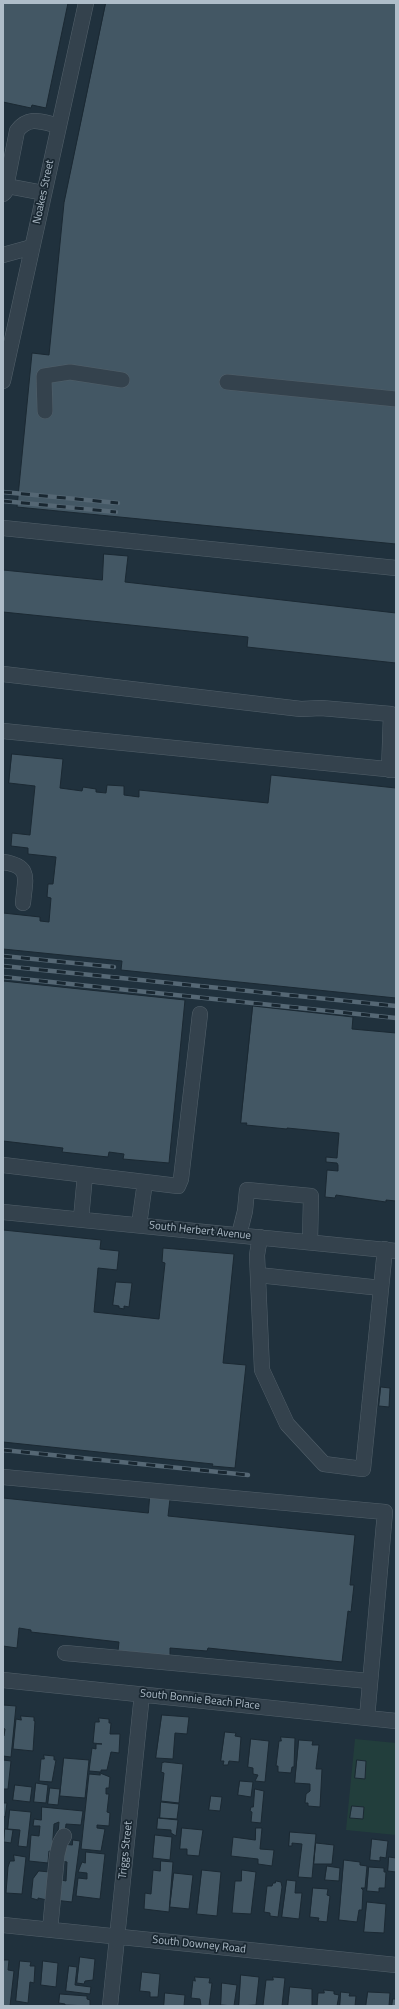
<!DOCTYPE html>
<style>
body{margin:0}
#map{position:relative;width:399px;height:2009px;overflow:hidden;background:#20313d;font-family:"Titillium Web",sans-serif}
canvas{display:block}
.frame{position:absolute;inset:0;border:4px solid #afbdc9;pointer-events:none}
</style>
<div id="map">
<canvas width="399" height="2009"></canvas>
<div class="frame"></div>
</div>
<script>
const context = document.querySelector('canvas').getContext('2d');
context.lineJoin = 'round';
function fillPath(path, color) { context.fillStyle = color; context.fill(path, 'evenodd'); }
function strokePath(path, color, width, dash) { context.strokeStyle = color; context.lineWidth = width; context.lineCap = dash ? 'butt' : 'round'; context.setLineDash(dash || []); context.stroke(path); }
function label(font, color, halo, rows, align = 'center') {
  context.font = font + ' "Titillium Web",sans-serif'; context.lineWidth = 3.5; context.setLineDash([]); context.textBaseline = 'middle'; context.strokeStyle = halo; context.fillStyle = color; for (const [text, x, y, turn = 0] of rows) {
    context.save(); context.translate(x, y); context.rotate((+turn || 0) * Math.PI / 180); context.textAlign = isNaN(turn) ? turn : align; if (halo) context.strokeText(text, 0, 0); context.fillText(text, 0, 0); context.restore();
  }
}
fillPath(new Path2D(`
 M355 1739 396 1743V1835L346 1830Z`), '#223e3c');
const building = new Path2D(`
 M3 3H68L46 108 32 105 31 108 3 102Z
 M106 3H396V544L17 507 32 353 49 355 64 203Z
 M104 554 128 556 125 582 396 613V663L247 647 248 637 3 612V570L102 580Z
 M12 754 63 759 60 788 82 791 83 787 96 789V792L106 793 107 785 124 786V795L139 797V790L268 803 271 775 396 788V998L121 970 122 961 3 949V913L40 917V921L49 922 51 898 47 897 48 884H53L56 857 28 854V848L11 846 12 833 30 835 35 786 9 783Z
 M3 981 185 1000 169 1163 123 1159 124 1154 109 1152 108 1157 62 1152 63 1148 3 1141Z
 M253 1006 353 1017 352 1029 396 1033V1201L386 1200V1202L336 1195 335 1198 325 1197 327 1170 338 1171V1165L337 1163 326 1162V1157L337 1158 339 1133 287 1128V1129L246 1125 247 1123H241Z
 M3 1230 101 1240 100 1249 119 1251 117 1270 98 1268 94 1312 159 1319 165 1263 162 1262 163 1248 234 1254 223 1363 246 1365 235 1468 212 1466 213 1464 3 1442Z
 M116 1282 132 1283 129 1307 124 1306V1309L119 1308V1306L113 1305Z
 M381 1387 390 1388 389 1407 379 1406Z
 M150 1497 170 1499 168 1516 355 1535 350 1585H354L351 1612 348 1611 342 1662 208 1648 207 1651 170 1648V1656L118 1651 119 1642 31 1632V1630L19 1628 17 1648 3 1646V1498L148 1513Z
 M3 1705 16 1706 11 1757 3 1756V1736H4L5 1729 3 1728Z
 M162 1715 189 1717 187 1734 175 1733 173 1759 156 1758Z
 M21 1716 34 1717V1721H35L33 1751 13 1749 16 1719 21 1720Z
 M99 1718 109 1719V1723H111L110 1734H120L119 1753 111 1752 107 1770H101V1772L89 1771 92 1748 96 1749V1744H102L93 1743 95 1722H99Z
 M225 1732 236 1733 235 1736 241 1737 239 1762 229 1761 228 1765H223L224 1761H221Z
 M281 1737 295 1738 294 1767H292L291 1773 278 1772V1766H276L279 1741H281Z
 M251 1739 269 1741 265 1782 255 1781 258 1775 253 1774V1768L248 1767Z
 M299 1740 313 1741 312 1745H319L316 1769H322L320 1807 308 1806V1803H305L306 1794 310 1791V1784L295 1783Z
 M44 1755 54 1756V1760H56L52 1782 39 1781 41 1759H44Z
 M64 1758 89 1760 85 1798 60 1796Z
 M3 1760 11 1761 8 1789H3Z
 M357 1760 366 1761 365 1779 355 1778Z
 M165 1762 183 1764 179 1803 161 1801 164 1773 161 1772 162 1763Z
 M100 1773 110 1777 109 1788H106V1794H109L107 1812 110 1813 109 1826 97 1825V1828L105 1829 101 1851 81 1849 89 1774 100 1775Z
 M240 1781 253 1782 251 1797 238 1795Z
 M36 1783 48 1785 46 1803 34 1802Z
 M15 1785 32 1787 30 1802 13 1800Z
 M50 1788 60 1789 58 1805 48 1804Z
 M255 1789 264 1791 261 1823 251 1822 252 1812 250 1811 251 1807H253Z
 M211 1796 222 1797 220 1811 209 1810Z
 M161 1802 179 1804 177 1819 160 1818Z
 M3 1803H7L5 1817 3 1816Z
 M352 1806 364 1807 363 1819 350 1818Z
 M42 1807 83 1811 81 1825 66 1824 65 1833 58 1832 59 1822 54 1824 52 1852 49 1851 48 1863 29 1861 31 1835 39 1836 40 1826H33L34 1819 41 1820Z
 M10 1810 31 1812 27 1847 18 1846 20 1830 8 1829Z
 M158 1818 178 1820 176 1836 171 1833V1830L157 1829Z
 M182 1828 203 1830 199 1856 187 1855V1849H180Z
 M256 1828H262L260 1849 274 1850 272 1866 258 1864V1859L231 1856 233 1837 255 1840Z
 M5 1829 13 1830 11 1843 4 1842Z
 M290 1832 316 1834 312 1878 298 1877 302 1844 292 1843V1846H289Z
 M155 1835 172 1837 170 1860 153 1858Z
 M372 1839 388 1841 386 1858 380 1857V1861L370 1860Z
 M73 1840 80 1841 72 1902 54 1900 57 1879 66 1881 67 1862 61 1861 63 1844 72 1845Z
 M316 1843 334 1845 332 1864H314Z
 M86 1852 105 1854 100 1899 76 1896 78 1878 87 1879V1873L78 1872 82 1862 85 1863Z
 M14 1855 26 1857 22 1894 6 1893 8 1867 10 1861H14Z
 M389 1857 396 1858V1872L388 1871Z
 M344 1860 360 1862V1865L367 1866 365 1888H361L363 1890 362 1910H359L357 1922 339 1920Z
 M161 1861 173 1862 169 1912 144 1909 145 1893 151 1894 153 1870 160 1871Z
 M327 1866 340 1868 339 1881 325 1880Z
 M369 1867 384 1868V1872H386L385 1888H379V1892L367 1891Z
 M202 1870 221 1872 217 1916 197 1914Z
 M242 1870 256 1872 251 1914 232 1913 235 1881H241Z
 M39 1871 50 1872 47 1900 38 1898V1900L31 1898 33 1879Z
 M174 1873 193 1875 189 1909 170 1907Z
 M287 1880 296 1881 295 1893H302L299 1919 282 1917Z
 M276 1881 281 1882 282 1887 278 1917 270 1916V1913L264 1912 267 1886H272L273 1883H275Z
 M313 1888 328 1889 327 1895 330 1896 327 1922 318 1921 319 1918 310 1917Z
 M367 1902 386 1904 384 1933 364 1932Z
 M80 1957 95 1959 93 1980 85 1981 84 1984 77 1983Z
 M3 1960H9L8 1970 14 1971 10 2006H3Z
 M20 1961 31 1962 30 1966H35L34 1983 30 1982 28 2003 16 2001Z
 M43 1961 58 1963 56 1987 41 1985Z
 M69 1966 77 1967 75 1985 91 1987 90 1994 66 1991Z
 M142 1972 160 1974 158 1997H150V1992L140 1991Z
 M241 1975 259 1977 256 2005 239 2006Z
 M195 1977 210 1978 209 1983H212L209 2006H201L200 1999 191 1998 193 1980 195 1981Z
 M273 1977 285 1978 282 2006H263L266 1980H273Z
 M222 1983 237 1985 234 2006 221 2005Z
 M290 1987 312 1989V2006H288Z
 M324 1990 334 1991V1994L339 1995 337 2006H317L318 1993H324Z
 M341 1992 350 1993 349 1996H356L355 2006H340Z
 M368 1992 390 1993 389 2006H366Z
 M165 1993 185 1995 184 2006H164Z
 M60 1994 87 1996V1999L90 2000V2006L65 2005V2004L59 2003Z
 M393 1999H396V2006H392Z`);
fillPath(building, '#435764');
strokePath(building, '#1b2933', 1);
const minor = new Path2D(`
 M7 186 44 193
 M3 194 5 192 17 131C29 115 42 122 59 126
 M3 255 32 247
 M3 381 86 3
 M227 382 396 399
 M45 411 44 376 70 372 122 380
 M3 528 396 568
 M3 674 301 709 321 708 391 714 389 770
 M3 731 396 770
 M3 862C32 866 25 879 23 903
 M3 1165 145 1182
 M3 1212 396 1251
 M81 1219 85 1175
 M139 1225 145 1182 178 1186 181 1179 200 1014
 M239 1235 245 1211 247 1190 311 1196 310 1242
 M260 1237 257 1255 262 1370 287 1424 324 1464 363 1469 385 1249
 M258 1275 381 1288
 M3 1477 385 1512 367 1718
 M65 1653 369 1681
 M3 1680 396 1721
 M3 1925 396 1965
 M50 1930 57 1855 60 1843 64 1836
 M110 2006 142 1694`);
strokePath(minor, '#52606a', 16);
strokePath(minor, '#34424d', 15);
const rail = new Path2D(`
 M3 492 118 503
 M3 501 116 512
 M3 956 114 967
 M3 966 396 1006
 M3 977 396 1018
 M3 1450 248 1475`);
strokePath(rail, '#556774', 4.5);
strokePath(rail, '#192731', 3, [9]);
label('11px', '#afbdc9', '#192731', [
 ["Noakes Street",44,192,-78],
 ["South Herbert Avenue",200,1231,6],
 ["South Bonnie Beach Place",200,1700,6],
 ["Triggs Street",126,1850,-84],
 ["South Downey Road",199,1945,6]
]);
</script>
